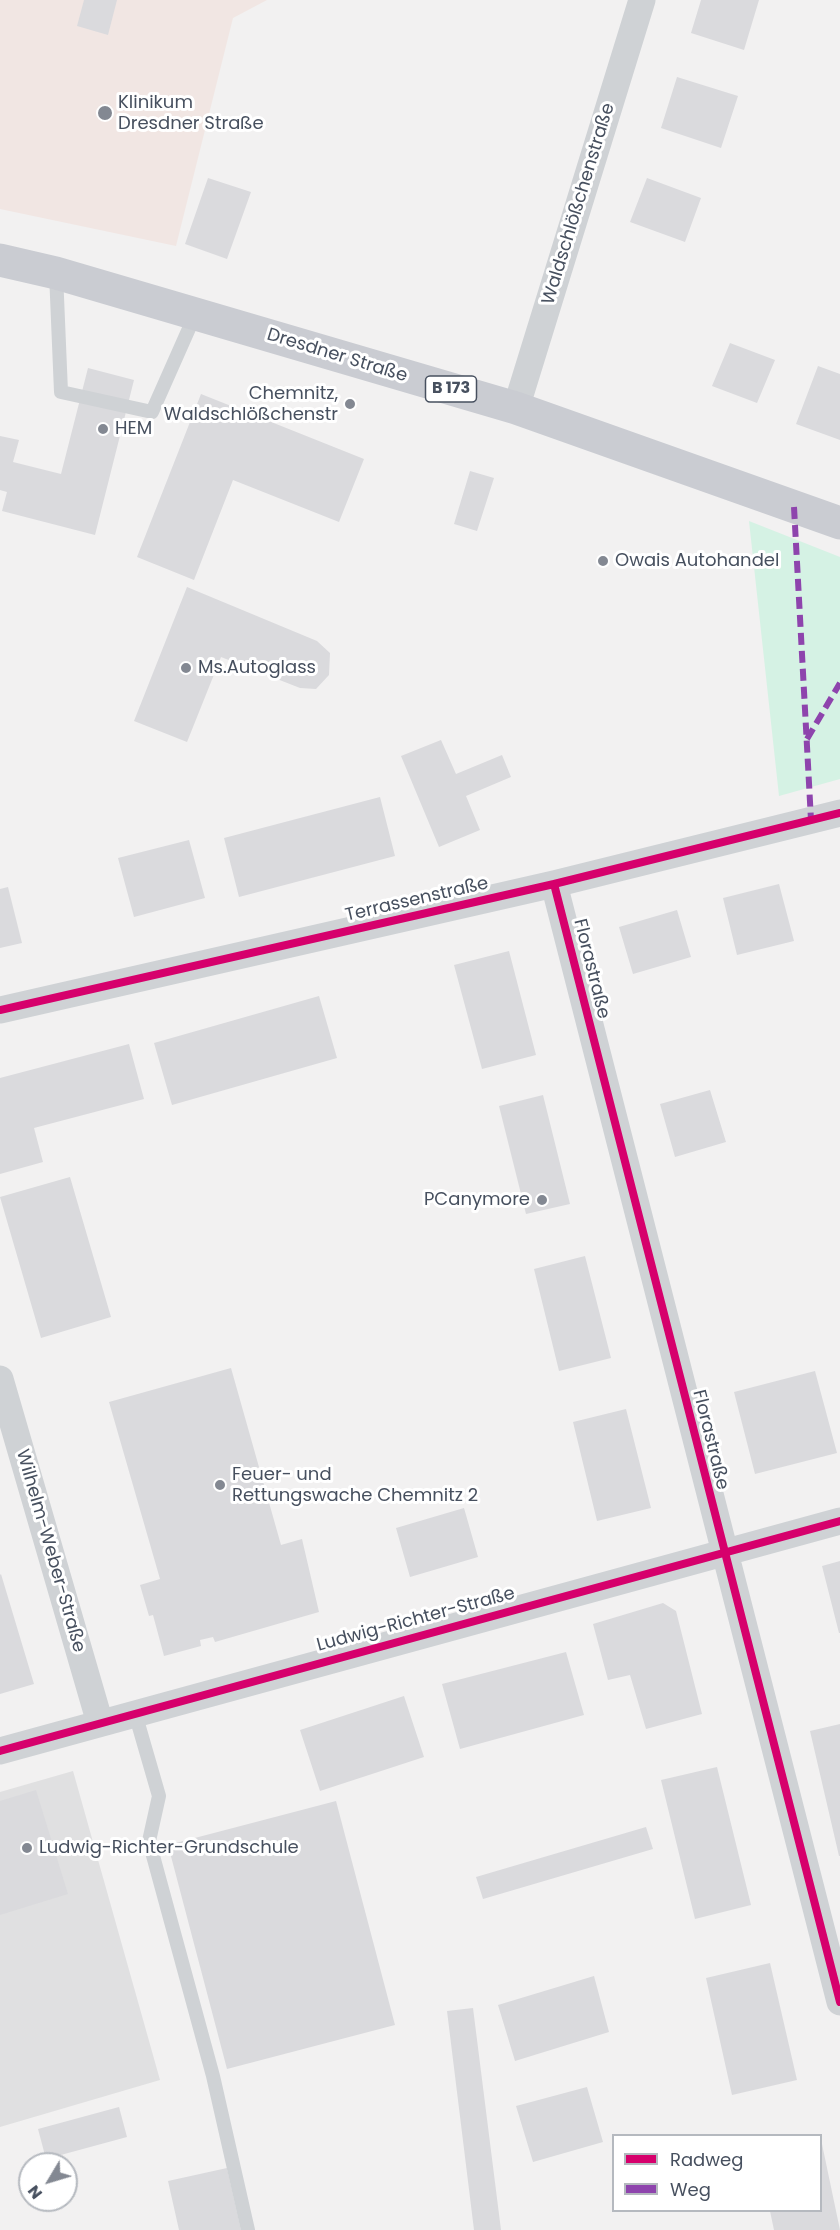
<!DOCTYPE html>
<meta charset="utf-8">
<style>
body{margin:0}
#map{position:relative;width:840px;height:2230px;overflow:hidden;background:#f2f1f1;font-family:Poppins,sans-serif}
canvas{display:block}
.legend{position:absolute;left:612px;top:2134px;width:210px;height:78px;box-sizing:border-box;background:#fff;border:2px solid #b5b9bf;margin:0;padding:8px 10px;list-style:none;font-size:18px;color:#47505f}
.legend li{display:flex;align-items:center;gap:12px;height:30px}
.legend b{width:30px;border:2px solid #b5b9bf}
.north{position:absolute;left:18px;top:2152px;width:60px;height:60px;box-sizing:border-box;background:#fff;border:2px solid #b5b9bf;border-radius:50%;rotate:232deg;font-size:16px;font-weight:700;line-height:24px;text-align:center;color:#47505f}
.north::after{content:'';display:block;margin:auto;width:21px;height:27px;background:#838892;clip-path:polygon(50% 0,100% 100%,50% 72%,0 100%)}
</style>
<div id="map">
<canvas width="840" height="2230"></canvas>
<ul class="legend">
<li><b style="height:8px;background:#d6006c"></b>Radweg</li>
<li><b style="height:8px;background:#8e44ad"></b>Weg</li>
</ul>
<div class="north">N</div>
</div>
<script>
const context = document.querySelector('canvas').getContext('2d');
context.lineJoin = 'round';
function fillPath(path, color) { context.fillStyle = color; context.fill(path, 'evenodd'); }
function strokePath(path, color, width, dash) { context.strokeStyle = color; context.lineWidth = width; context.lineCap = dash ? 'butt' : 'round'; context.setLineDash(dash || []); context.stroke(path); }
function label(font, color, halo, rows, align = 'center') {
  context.font = font + ' Poppins,sans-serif'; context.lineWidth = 6; context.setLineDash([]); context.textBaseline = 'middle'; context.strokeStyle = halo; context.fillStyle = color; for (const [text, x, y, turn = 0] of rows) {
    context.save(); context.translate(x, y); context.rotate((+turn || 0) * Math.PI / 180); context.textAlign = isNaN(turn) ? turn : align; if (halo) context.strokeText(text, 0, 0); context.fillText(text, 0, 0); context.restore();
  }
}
fillPath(new Path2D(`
 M73 1771 160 2080 0 2127V1792Z`), '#e0e0e1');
fillPath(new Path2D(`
 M0 0H267L233 18 176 246 0 209Z`), '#f1e6e3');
fillPath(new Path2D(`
 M749 521 840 557V779L779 796Z`), '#d5f2e4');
fillPath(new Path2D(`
 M84 0H117L108 35 77 26Z
 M701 0H759L744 50 691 33Z
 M677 77 738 96 721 148 661 128Z
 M208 178 251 192 227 259 185 244Z
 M647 178 701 198 685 242 630 222Z
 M730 343 775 360 757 403 712 386Z
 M818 366 840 374V440L796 424Z
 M88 368 134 380 95 535 2 511 7 492 0 490V436L19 440 13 462 61 474Z
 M201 394 364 459 339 522 233 480 194 580 137 557Z
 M470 471 494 478 477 531 454 524Z
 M187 587 317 641 330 653 329 675 316 689 300 688 221 657 187 742 134 721Z
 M441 740 456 774 502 755 511 777 466 796 480 830 439 847 401 756Z
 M380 797 395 856 239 897 224 838Z
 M189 840 205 898 134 917 118 858Z
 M779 884 794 941 737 955 723 898Z
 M8 887 22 943 0 948V889Z
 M677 910 691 957 633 974 619 927Z
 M509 951 536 1055 482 1069 454 965Z
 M319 996 337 1058 172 1105 154 1043Z
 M129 1044 144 1099 34 1128 43 1162 0 1174V1078Z
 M710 1090 726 1142 675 1157 660 1104Z
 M543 1095 570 1204 526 1214 499 1106Z
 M70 1177 111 1317 41 1338 0 1197Z
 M585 1256 611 1358 559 1371 534 1269Z
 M231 1368 281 1545 302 1539 319 1612 215 1642 213 1637 200 1640 201 1646 164 1656 153 1615 149 1616 140 1585 160 1579 109 1402Z
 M815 1371 837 1453 755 1474 734 1392Z
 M626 1409 651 1508 597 1521 573 1422Z
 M464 1508 478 1557 410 1577 396 1528Z
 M840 1561V1633H839L822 1566Z
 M1 1574 34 1684 0 1694V1575Z
 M663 1603 676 1611 702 1714 646 1729 630 1675 608 1680 593 1624Z
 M566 1652 584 1715 460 1749 442 1684Z
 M404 1696 424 1757 320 1791 300 1730Z
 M840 1724V1856H839L810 1731Z
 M717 1767 751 1905 695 1919 661 1780Z
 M36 1790 68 1894 0 1915V1801Z
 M336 1801 395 2025 227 2069 168 1845Z
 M646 1827 653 1849 483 1899 476 1877Z
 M770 1963 797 2080 732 2095 706 1978Z
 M594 1976 609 2032 515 2061 498 2005Z
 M473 2008 501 2230H474L447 2011Z
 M587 2087 603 2142 533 2162 516 2106Z
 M119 2107 127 2137 46 2159 38 2129Z
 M822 2144 840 2230H774L770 2211H820Z
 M227 2168 241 2230H179L168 2181Z`), '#dadadd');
strokePath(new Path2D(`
 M56 273 61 392 152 412 195 315
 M135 1713 159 1796 149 1841 213 2076 248 2230`), '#cfd2d5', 14);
strokePath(new Path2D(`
 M516 408 642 0
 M554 884 840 2002
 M0 1010 554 884 840 813
 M0 1379 100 1723
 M0 1751 840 1521`), '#cfd2d5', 27);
strokePath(new Path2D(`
 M0 260 56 273 516 408 840 523`), '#caccd2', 33);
strokePath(new Path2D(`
 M794 507 811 820
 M807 739 840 683`), '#8e44ad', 6, [12, 6]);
strokePath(new Path2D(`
 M554 884 840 2002
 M0 1010 554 884 840 813
 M0 1751 840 1521`), '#d6006c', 8);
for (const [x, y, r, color] of [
 [105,113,8,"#838892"],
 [350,404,6,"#838892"],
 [103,429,6,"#838892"],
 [603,561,6,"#838892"],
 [186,668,6,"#838892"],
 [542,1200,6,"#838892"],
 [220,1485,6,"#838892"],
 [27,1848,6,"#838892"]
]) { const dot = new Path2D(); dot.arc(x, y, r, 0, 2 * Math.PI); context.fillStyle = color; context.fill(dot); strokePath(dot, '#fff', 2); }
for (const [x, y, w] of [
 [451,389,51]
]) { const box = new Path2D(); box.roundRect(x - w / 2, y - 13, w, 26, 4.5); context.fillStyle = '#fff'; context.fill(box); strokePath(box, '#47505f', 1.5); }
label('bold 16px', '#47505f', null, [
 ["B 173",451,389]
]);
label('18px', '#47505f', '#fff', [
 ["Klinikum",118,103],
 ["Dresdner Straße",118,124],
 ["Chemnitz,",338,394,"right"],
 ["Waldschlößchenstr",338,415,"right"],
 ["HEM",115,429],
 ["Owais Autohandel",615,561],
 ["Ms.Autoglass",198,668],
 ["PCanymore",530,1200,"right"],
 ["Feuer- und",232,1475],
 ["Rettungswache Chemnitz 2",232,1496],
 ["Ludwig-Richter-Grundschule",39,1848]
], 'left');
label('18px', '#47505f', '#fff', [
 ["Waldschlößchenstraße",579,204,-73],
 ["Dresdner Straße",337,356,17],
 ["Terrassenstraße",417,900,-13],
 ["Florastraße",591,969,76],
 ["Florastraße",710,1440,76],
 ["Wilhelm-Weber-Straße",50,1551,74],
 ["Ludwig-Richter-Straße",416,1620,-15]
]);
</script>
